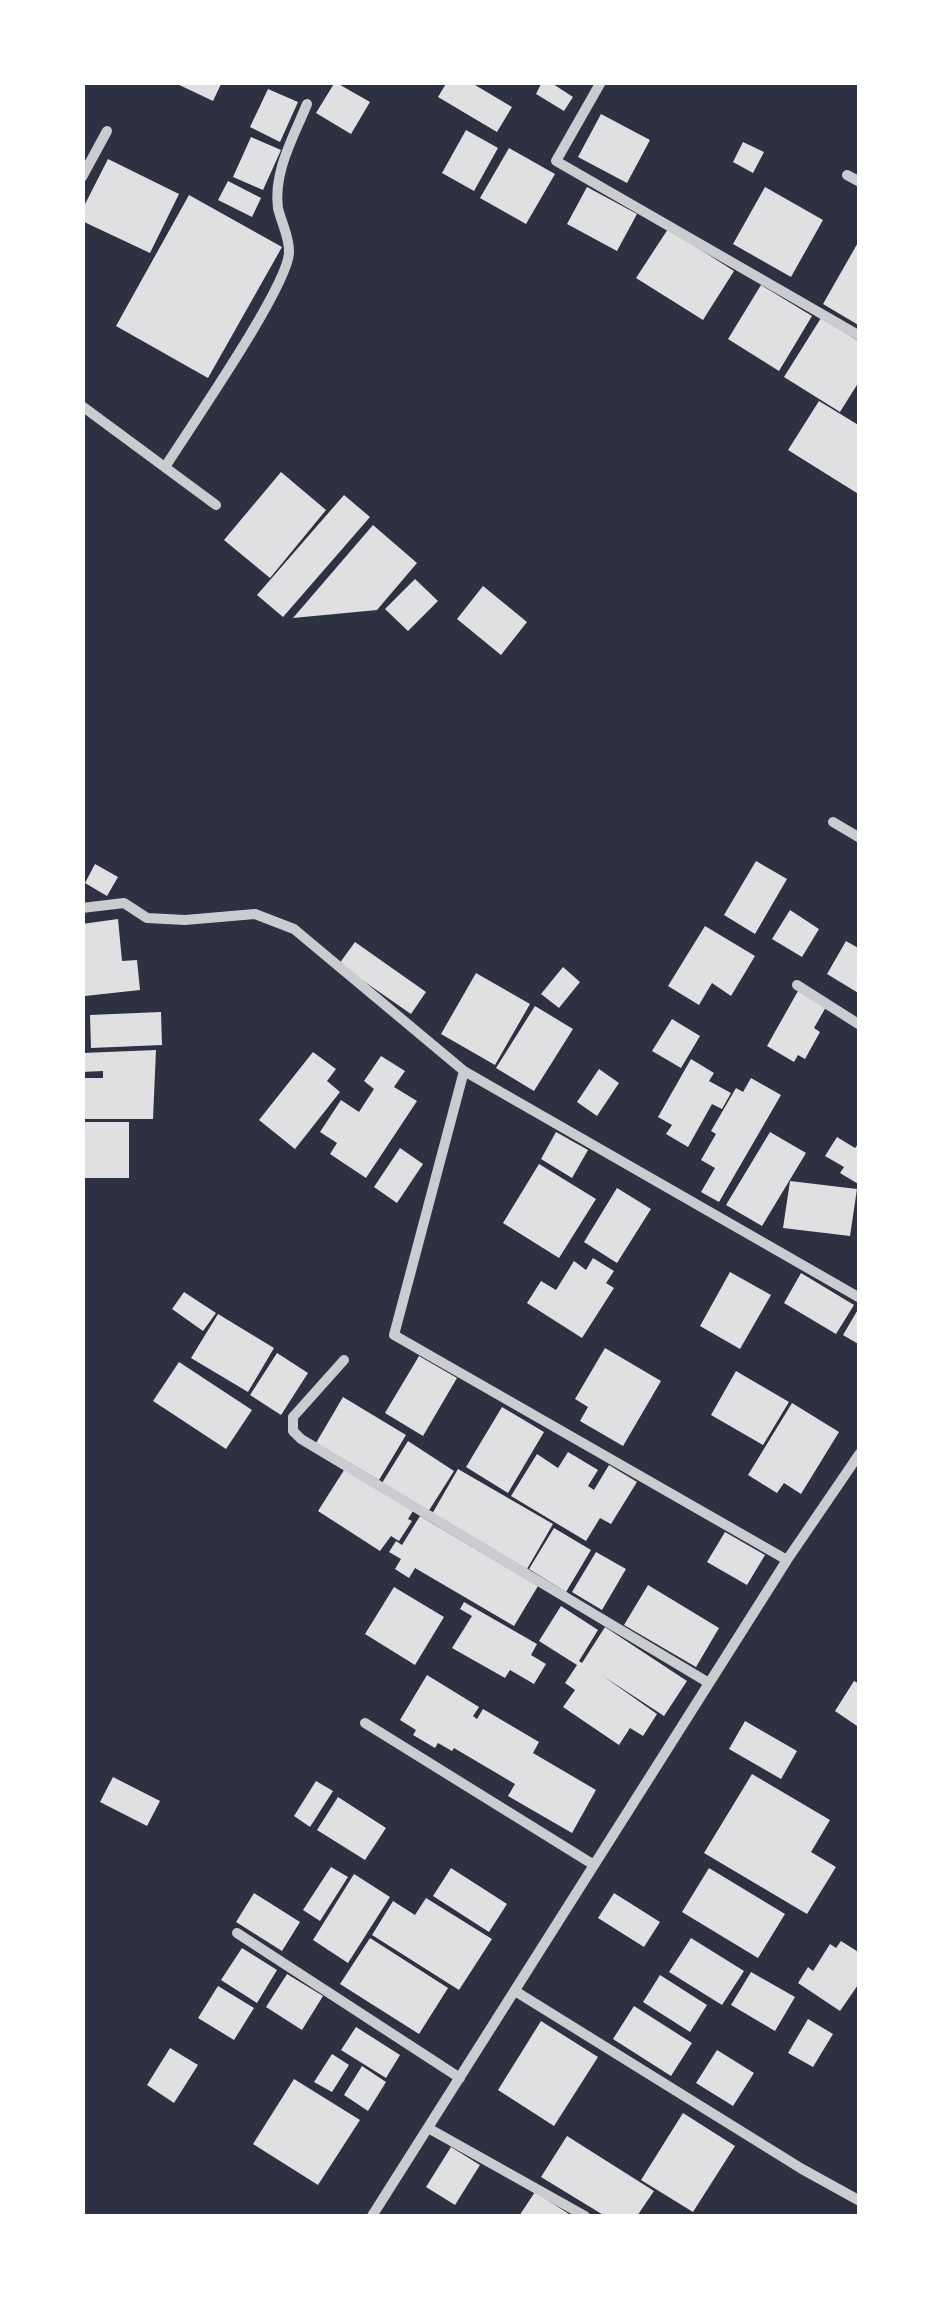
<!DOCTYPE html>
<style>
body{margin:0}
#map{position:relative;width:942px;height:2299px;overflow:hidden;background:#2d3142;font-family:Montserrat,sans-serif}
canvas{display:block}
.frame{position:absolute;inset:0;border:85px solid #fff;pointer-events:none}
</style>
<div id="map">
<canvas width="942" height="2299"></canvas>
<div class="frame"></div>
</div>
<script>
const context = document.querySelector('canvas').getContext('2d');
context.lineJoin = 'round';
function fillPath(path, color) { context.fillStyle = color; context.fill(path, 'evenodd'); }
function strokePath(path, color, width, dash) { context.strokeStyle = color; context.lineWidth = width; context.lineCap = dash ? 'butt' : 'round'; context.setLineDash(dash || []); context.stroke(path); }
fillPath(new Path2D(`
 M173 82H222L213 101Z
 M335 82 370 102 351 134 316 113Z
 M447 82H470L512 107 497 132 438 97Z
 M542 82H550L573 97 564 111 536 94Z
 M268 89 298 102 280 142 250 127Z
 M601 114 650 140 627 183 578 157Z
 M466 130 498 148 474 191 442 173Z
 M251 137 281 150 263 190 233 177Z
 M743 142 764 152 753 173 733 162Z
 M509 148 555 174 526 224 480 198Z
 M108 159 179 194 150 253 82 221V210Z
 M228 181 261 198 252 217 218 200Z
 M587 187 637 214 617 251 567 224Z
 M765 187 823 220 791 277 733 244Z
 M189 195 282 247 208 378 116 326Z
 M668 229 734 271 703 320 636 278Z
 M860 239V326L823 304Z
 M761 285 812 316 779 371 728 339Z
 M821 318 860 342V380L840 412 784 377Z
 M819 401 860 426V495L788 450Z
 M281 472 326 510 270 578 224 540Z
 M344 495 370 517 283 617 257 595Z
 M373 525 417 563 377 610 293 618Z
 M415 579 438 601 408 631 385 609Z
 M483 586 527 622 501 655 457 619Z
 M756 861 787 879 755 934 724 915Z
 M95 864 118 877 107 896 85 883Z
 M790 910 819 929 802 957 772 939Z
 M118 919 122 961 137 960 140 990 85 996 82 924Z
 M705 926 755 956 731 996 712 983 699 1005 668 986Z
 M846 941 860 949V994L827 974Z
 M355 942 426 992 411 1014 339 964Z
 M563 967 580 982 559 1008 541 994Z
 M476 973 530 1004 495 1065 441 1034Z
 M798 991 826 1007 814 1028 820 1032 805 1059 798 1055 794 1062 767 1046Z
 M535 1006 573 1029 534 1091 496 1068Z
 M161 1012 162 1045 91 1048 90 1015Z
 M672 1019 700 1036 681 1068 652 1051Z
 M156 1050 153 1119H82V1078H103V1071L82 1072V1053Z
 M313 1052 336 1069 327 1081 340 1092 295 1149 259 1120Z
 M381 1056 405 1071 394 1087 417 1101 366 1178 330 1154 337 1143 320 1132 341 1100 359 1112 374 1089 364 1081Z
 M691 1059 714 1073 709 1081 731 1093 722 1109 712 1104 688 1147 666 1134 672 1125 658 1117Z
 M599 1069 619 1083 597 1116 577 1102Z
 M751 1078 781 1095 719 1202 701 1192 715 1168 701 1160 716 1134 711 1131 736 1088 743 1092Z
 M82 1122H129V1178H82Z
 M556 1132 588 1150 572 1178 541 1159Z
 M770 1132 806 1153 762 1226 726 1205Z
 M837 1137 855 1148 860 1142V1185L840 1173 844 1167 825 1156Z
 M400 1148 423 1164 397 1203 374 1187Z
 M539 1164 596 1199 559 1258 503 1223Z
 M790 1181 857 1189 850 1236 783 1228Z
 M617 1188 651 1209 617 1263 584 1242Z
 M593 1258 614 1271 606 1283 614 1288 582 1338 527 1303 541 1281 556 1290 574 1261 586 1270Z
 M730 1272 771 1295 740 1349 700 1326Z
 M801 1273 854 1305 836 1334 784 1303Z
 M184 1292 216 1313 203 1331 172 1309Z
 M860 1306V1345L843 1335Z
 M218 1314 274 1348 248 1392 191 1358Z
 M605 1348 661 1381 623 1446 580 1421 588 1407 575 1399Z
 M277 1353 308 1373 281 1415 250 1395Z
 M419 1356 457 1378 423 1436 385 1413Z
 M179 1362 252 1410 226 1449 153 1401Z
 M736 1371 789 1402 763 1445 711 1415Z
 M343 1397 406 1435 379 1480 316 1443Z
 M792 1403 839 1432 801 1494 784 1483 777 1493 748 1475Z
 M502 1407 544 1432 508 1493 466 1467Z
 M408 1441 454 1471 428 1512 382 1483Z
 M568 1452 598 1470 588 1486 594 1490 609 1465 637 1482 611 1524 600 1518 586 1541 511 1496 537 1454 558 1468Z
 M346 1467 413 1511 408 1519 412 1521 399 1541 391 1536 380 1551 318 1511Z
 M458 1469 553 1524 527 1569 432 1514Z
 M420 1516 538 1586 514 1626 415 1568 409 1578 395 1569 401 1559 389 1552 396 1541 402 1545Z
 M554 1528 591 1550 566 1592 529 1569Z
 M725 1532 765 1555 747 1585 707 1562Z
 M596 1552 626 1569 602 1610 572 1592Z
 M648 1585 719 1628 696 1667 624 1625Z
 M394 1587 444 1617 415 1665 365 1634Z
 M464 1602 537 1644 531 1655 546 1664 534 1684 510 1670 505 1678 452 1648 472 1616 460 1609Z
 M561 1606 598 1630 579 1661 582 1663 605 1627 687 1681 664 1716 603 1676 657 1714 643 1736 630 1728 619 1745 563 1707 575 1690 565 1683 577 1665 539 1641Z
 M427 1675 479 1707 473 1716 477 1719 483 1709 539 1742 533 1753 596 1790 572 1833 508 1796 515 1784 454 1748 452 1751 438 1743 435 1748 413 1735 416 1730 400 1720Z
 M854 1681 860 1684V1728L835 1711Z
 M745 1721 797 1751 781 1779 729 1749Z
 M752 1774 830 1820 811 1852 836 1867 807 1914 704 1853Z
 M113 1777 160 1801 147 1826 100 1802Z
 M316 1781 333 1791 310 1827 294 1816Z
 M338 1797 386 1828 365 1860 317 1830Z
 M331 1867 348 1877 320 1921 303 1910Z
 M451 1868 507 1904 489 1932 433 1896Z
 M709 1868 785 1914 758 1958 682 1912Z
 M354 1874 390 1897 348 1963 313 1940Z
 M254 1893 300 1922 282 1951 236 1922Z
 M614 1893 660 1922 644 1947 598 1918Z
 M426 1898 492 1939 459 1990 372 1935 393 1901 415 1915Z
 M370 1938 448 1988 419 2034 340 1984Z
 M691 1938 744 1971 722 2005 669 1972Z
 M841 1941 860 1953V1982L840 2011 798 1983 808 1967 813 1971 830 1944 836 1948Z
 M242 1948 277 1970 257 2003 221 1980Z
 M751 1972 795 1997 775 2031 731 2005Z
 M287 1974 323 1996 302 2030 266 2007Z
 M660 1975 707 2005 690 2032 643 2002Z
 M218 1986 254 2008 234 2040 198 2018Z
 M634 2006 692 2043 671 2076 613 2039Z
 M808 2019 833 2034 813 2067 788 2053Z
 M541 2021 598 2057 554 2126 498 2090Z
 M356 2027 400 2055 386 2078 341 2050Z
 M170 2048 198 2065 174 2103 147 2085Z
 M717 2050 754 2073 733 2106 696 2083Z
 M332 2054 349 2065 332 2092 314 2082Z
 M362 2066 386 2082 368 2111 344 2095Z
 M294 2079 360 2120 318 2185 253 2144Z
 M683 2113 735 2146 693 2212 641 2180Z
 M567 2136 654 2191 637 2216H605L541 2177Z
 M451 2147 480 2165 455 2205 426 2187Z
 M535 2192 572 2216H519Z`), '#e0e0e3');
strokePath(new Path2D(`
 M601 82 556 161 860 336
 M847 175 860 182
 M82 177 107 131
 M82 406 216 505
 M165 467C189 429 287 288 289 253 290 238 281 222 278 208 273 172 294 136 307 104
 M833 822 860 838
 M82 908 124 903 147 918 185 920 255 914 294 929 464 1071 860 1298
 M797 985 860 1025
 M464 1071 394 1335 787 1560
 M344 1360 293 1417V1431L301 1439 709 1683
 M365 1723 594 1865
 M237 1933 460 2078
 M515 1991 802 2169 860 2201
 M428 2128 585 2216
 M372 2216 787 1560 860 1453`), '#caccd0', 10);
</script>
